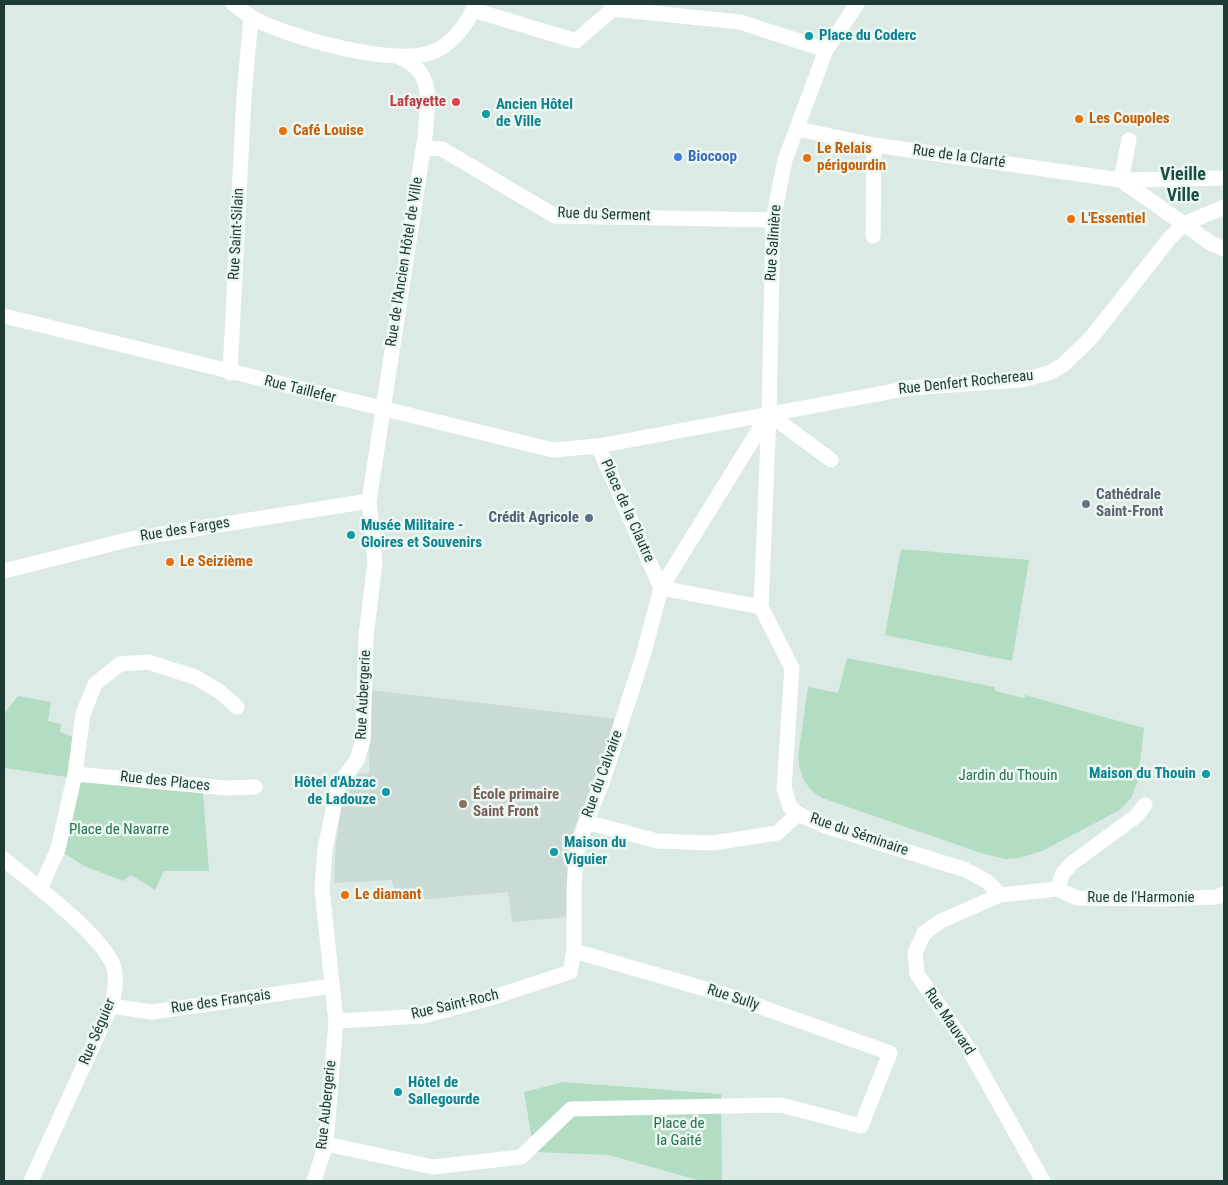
<!DOCTYPE html>
<meta charset="utf-8">
<style>
body{margin:0}
#map{position:relative;width:1228px;height:1185px;overflow:hidden;background:#dceae5;font-family:"Roboto Condensed",sans-serif}
canvas{display:block}
.frame{position:absolute;inset:0;border:5px solid #1d3a35;pointer-events:none}
</style>
<div id="map">
<canvas width="1228" height="1185"></canvas>
<div class="frame"></div>
</div>
<script>
const context = document.querySelector('canvas').getContext('2d');
context.lineJoin = 'round';
function fillPath(path, color) { context.fillStyle = color; context.fill(path, 'evenodd'); }
function strokePath(path, color, width, dash) { context.strokeStyle = color; context.lineWidth = width; context.lineCap = dash ? 'butt' : 'round'; context.setLineDash(dash || []); context.stroke(path); }
function label(font, color, halo, rows, align = 'center') {
  context.font = font + ' "Roboto Condensed",sans-serif'; context.lineWidth = 5; context.setLineDash([]); context.textBaseline = 'middle'; context.strokeStyle = halo; context.fillStyle = color; for (const [text, x, y, turn = 0] of rows) {
    context.save(); context.translate(x, y); context.rotate((+turn || 0) * Math.PI / 180); context.textAlign = isNaN(turn) ? turn : align; if (halo) context.strokeText(text, 0, 0); context.fillText(text, 0, 0); context.restore();
  }
}
fillPath(new Path2D(`
 M370 690 617 719 570 840 567 859 568 917 512 922 508 892 396 902 392 880 334 883 336 842 344 790 359 774 369 773Z`), '#cadad4');
fillPath(new Path2D(`
 M901 549 1029 560 1012 661 885 635Z
 M847 658 995 687V691L1024 698 1025 695 1144 728 1138 781 1131 798 1120 810 1042 851 1019 858 1005 859 981 853 822 798C806 788 800 776 798 757L808 687 838 693Z
 M18 696 51 702 48 721 61 724 60 732 76 738 67 777 4 768V714Z
 M74 779 203 793 209 871H164L155 890 131 875 123 881 84 866 58 849Z
 M564 1082 721 1094 722 1181H701L609 1155 534 1152 524 1092Z`), '#b3ddc2');
strokePath(new Path2D(`
 M233 4C239 8 245 13 251 17 288 38 389 65 430 53 450 47 469 23 475 4
 M857 4 826 50 785 160 773 220 769 414 761 607 792 668 784 788 790 807 798 814 826 826 966 870 988 882 1000 895
 M613 9 740 22 826 50
 M473 10 576 41 613 9 615 4
 M797 129 874 145 1121 180 1224 178
 M424 148 442 149 555 216 773 220
 M1121 180 1212 244 1224 249
 M1121 180 1129 140
 M873 236 874 145
 M4 316 553 450 598 446 910 388 1021 380 1049 373 1063 365 1091 338 1169 239 1184 224 1224 207
 M230 373 244 96 251 17
 M769 414 831 460
 M598 446 661 588 761 607
 M4 571 131 539 369 501
 M75 774 227 788 255 787
 M586 822 657 841 713 843 777 833 798 814
 M4 859C32 883 100 933 113 965 118 979 115 993 111 1006L31 1181
 M40 889 58 849 75 774 83 714 95 684 120 664 148 662 195 677 219 691 237 707
 M1057 889 1063 873 1072 863 1135 817 1145 805
 M111 1006 152 1012 332 986
 M336 1021 423 1016 491 998 570 972 574 951V888L577 851 586 822 602 783 643 656 661 588 768 415
 M326 1144 433 1167 521 1157 571 1109 781 1105 861 1126 890 1053 733 997 574 951
 M314 1181 326 1144 336 1021 322 889 325 849 338 786 357 760 363 740 366 636 375 563 369 501 425 137C427 101 437 71 396 56
 M1043 1181 967 1046 917 974 915 953 924 933 941 921 1000 895 1057 889 1077 898 1166 899 1216 897 1224 894`), '#fff', 15);
for (const [x, y, r, color] of [
 [809,36,5,"#0f9aa8"],
 [456,102,5,"#e0444e"],
 [486,114,5,"#0f9aa8"],
 [1079,119,5,"#e8710a"],
 [283,131,5,"#e8710a"],
 [678,157,5,"#3f7fe0"],
 [807,158,5,"#e8710a"],
 [1071,219,5,"#e8710a"],
 [1086,504,5,"#6b7280"],
 [589,518,5,"#5c6f8a"],
 [351,535,5,"#0f9aa8"],
 [170,562,5,"#e8710a"],
 [1206,774,5,"#0f9aa8"],
 [386,792,5,"#0f9aa8"],
 [463,804,5,"#8d6e63"],
 [554,852,5,"#0f9aa8"],
 [345,895,5,"#e8710a"],
 [398,1092,5,"#0f9aa8"]
]) { const dot = new Path2D(); dot.arc(x, y, r, 0, 2 * Math.PI); context.fillStyle = color; context.fill(dot); strokePath(dot, '#edf7f2', 2); }
label('bold 15px', '#0d838f', '#edf7f2', [
 ["Place du Coderc",819,36],
 ["Ancien Hôtel",496,105],
 ["de Ville",496,122],
 ["Musée Militaire -",361,526],
 ["Gloires et Souvenirs",361,543],
 ["Maison du Thouin",1196,774,"right"],
 ["Hôtel d'Abzac",376,783,"right"],
 ["de Ladouze",376,800,"right"],
 ["Maison du",564,843],
 ["Viguier",564,860],
 ["Hôtel de",408,1083],
 ["Sallegourde",408,1100]
], 'left');
label('bold 15px', '#be3a42', '#edf7f2', [
 ["Lafayette",446,102]
], 'right');
label('bold 15px', '#c56008', '#edf7f2', [
 ["Les Coupoles",1089,119],
 ["Café Louise",293,131],
 ["Le Relais",817,149],
 ["périgourdin",817,166],
 ["L'Essentiel",1081,219],
 ["Le Seizième",180,562],
 ["Le diamant",355,895]
], 'left');
label('bold 15px', '#366cbe', '#edf7f2', [
 ["Biocoop",688,157]
], 'left');
label('15px', '#1d3a35', '#edf7f2', [
 ["Rue de la Clarté",959,157,8],
 ["Rue du Serment",604,215,2],
 ["Rue Saint-Silain",237,234,-87],
 ["Rue Salinière",774,243,-86],
 ["Rue de l'Ancien Hôtel de Ville",405,262,-81],
 ["Rue Denfert Rochereau",966,383,-6],
 ["Rue Taillefer",300,390,14],
 ["Place de la Clautre",627,511,66],
 ["Rue des Farges",185,530,-9],
 ["Rue Aubergerie",364,695,-87],
 ["Rue du Calvaire",603,774,-70],
 ["Rue des Places",165,782,6],
 ["Rue du Séminaire",859,835,19],
 ["Rue de l'Harmonie",1141,898],
 ["Rue Sully",733,998,18],
 ["Rue des Français",221,1002,-8],
 ["Rue Saint-Roch",455,1005,-13],
 ["Rue Mauvard",949,1022,56],
 ["Rue Séguier",98,1032,-67],
 ["Rue Aubergerie",327,1105,-84]
]);
label('bold 15px', '#5b616d', '#edf7f2', [
 ["Cathédrale",1096,495],
 ["Saint-Front",1096,512]
], 'left');
label('bold 15px', '#4e5e75', '#edf7f2', [
 ["Crédit Agricole",579,518]
], 'right');
label('15px', '#25734b', '#edf7f2', [
 ["Jardin du Thouin",1008,776],
 ["Place de Navarre",119,830],
 ["Place de",679,1124],
 ["la Gaité",679,1141]
]);
label('bold 15px', '#785e54', '#edf7f2', [
 ["École primaire",473,795],
 ["Saint Front",473,812]
], 'left');
label('bold 18px', '#184d45', '#edf7f2', [
 ["Vieille",1183,175],
 ["Ville",1183,196]
]);
</script>
